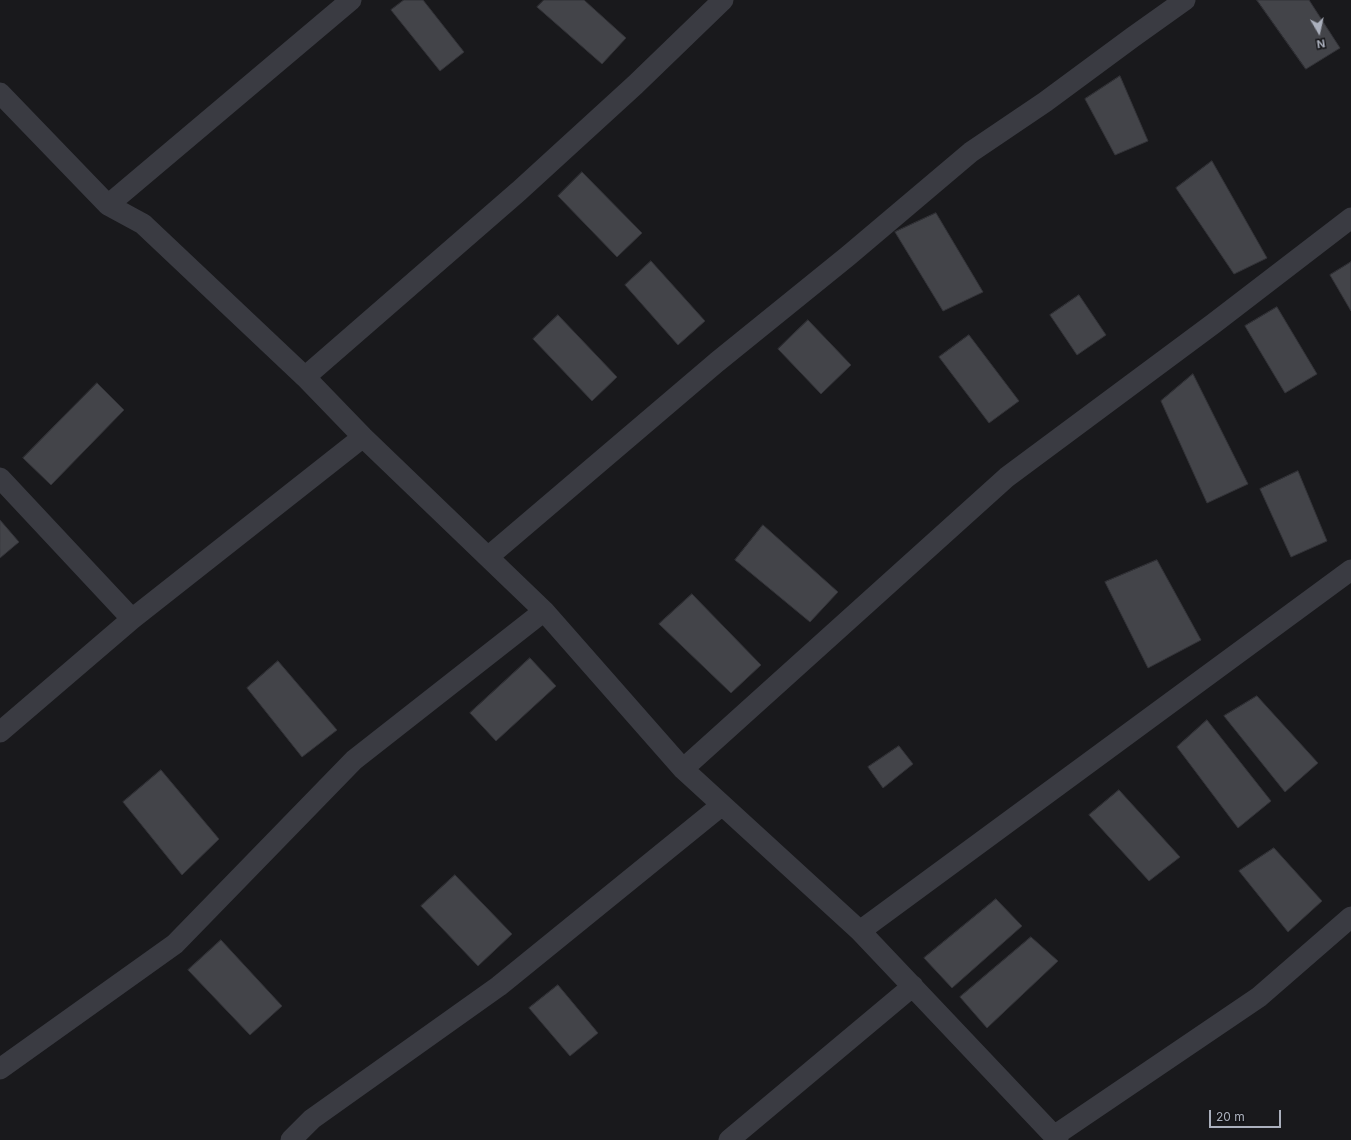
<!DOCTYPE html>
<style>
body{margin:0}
#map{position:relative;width:1351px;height:1140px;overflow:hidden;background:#19191c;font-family:Inter,sans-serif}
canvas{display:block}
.north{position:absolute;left:1299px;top:12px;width:40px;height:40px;-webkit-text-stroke:3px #141417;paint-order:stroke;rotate:171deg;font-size:11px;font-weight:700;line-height:16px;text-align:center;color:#abb0bd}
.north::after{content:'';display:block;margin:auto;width:14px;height:18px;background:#abb0bd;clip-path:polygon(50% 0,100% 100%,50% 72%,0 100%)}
.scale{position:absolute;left:1209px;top:1110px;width:72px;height:18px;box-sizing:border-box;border:2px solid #abb0bd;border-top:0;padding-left:5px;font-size:12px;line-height:14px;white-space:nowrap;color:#abb0bd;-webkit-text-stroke:3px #141417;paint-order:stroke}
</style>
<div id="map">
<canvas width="1351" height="1140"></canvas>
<div class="north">N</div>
<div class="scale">20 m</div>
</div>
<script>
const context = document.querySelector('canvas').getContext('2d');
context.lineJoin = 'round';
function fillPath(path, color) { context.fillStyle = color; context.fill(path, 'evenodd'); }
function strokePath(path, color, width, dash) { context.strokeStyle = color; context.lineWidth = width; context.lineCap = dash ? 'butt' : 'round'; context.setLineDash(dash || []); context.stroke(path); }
const building = new Path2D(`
 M404 0H423L464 52 440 71 391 10Z
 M544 0H584L626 38 602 64 537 7Z
 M1257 0H1309L1340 48 1306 69Z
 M1120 76 1148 141 1115 155 1085 99Z
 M1212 161 1267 258 1234 274 1176 188Z
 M582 172 642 233 617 257 558 196Z
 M936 213 983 292 943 311 895 232Z
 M651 261 705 321 678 345 625 285Z
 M1351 262V311L1330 275Z
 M1079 295 1106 335 1077 355 1050 315Z
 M1277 307 1317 374 1285 393 1245 326Z
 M558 315 617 377 592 401 533 339Z
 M808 320 851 365 821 394 778 349Z
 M969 335 1019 401 989 423 939 357Z
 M1193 374 1248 484 1207 503 1161 401Z
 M97 383 124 410 51 485 23 458Z
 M1298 471 1327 541 1291 557 1260 489Z
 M0 520 19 542 0 558Z
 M763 525 838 592 810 622 735 560Z
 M1157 560 1201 640 1148 668 1105 582Z
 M692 594 761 665 731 693 659 624Z
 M530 658 556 686 496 741 470 713Z
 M278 661 337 730 302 757 247 688Z
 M1257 696 1318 763 1285 792 1224 716Z
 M1207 720 1271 801 1238 828 1177 747Z
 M899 746 913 764 883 788 868 767Z
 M161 770 219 839 182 875 123 802Z
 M1119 790 1180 857 1149 881 1089 815Z
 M1274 848 1322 901 1288 932 1239 871Z
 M455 875 512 934 478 966 421 906Z
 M996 899 1022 926 952 988 924 958Z
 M1031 937 1058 961 987 1028 960 997Z
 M221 940 282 1006 250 1035 188 970Z
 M558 985 598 1033 570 1056 529 1008Z`);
fillPath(building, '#434449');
strokePath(building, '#333338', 1);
strokePath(new Path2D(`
 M0 93 108 205 143 224 305 377 363 437 544 611 683 769 860 931 1058 1140
 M108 205 351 0
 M305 377 519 191 635 85 723 0
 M0 478 132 619
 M488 557 717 362 848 256 971 152 1045 102 1133 37 1185 0
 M0 732 132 619 363 437
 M683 769 1007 477 1213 324 1351 218
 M860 931 1351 570
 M0 1069 175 944 354 760 544 611
 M1054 1136 1259 997 1351 917
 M291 1140 312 1119 499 986 722 805
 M729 1140 913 986`), '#3a3b42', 21);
</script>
